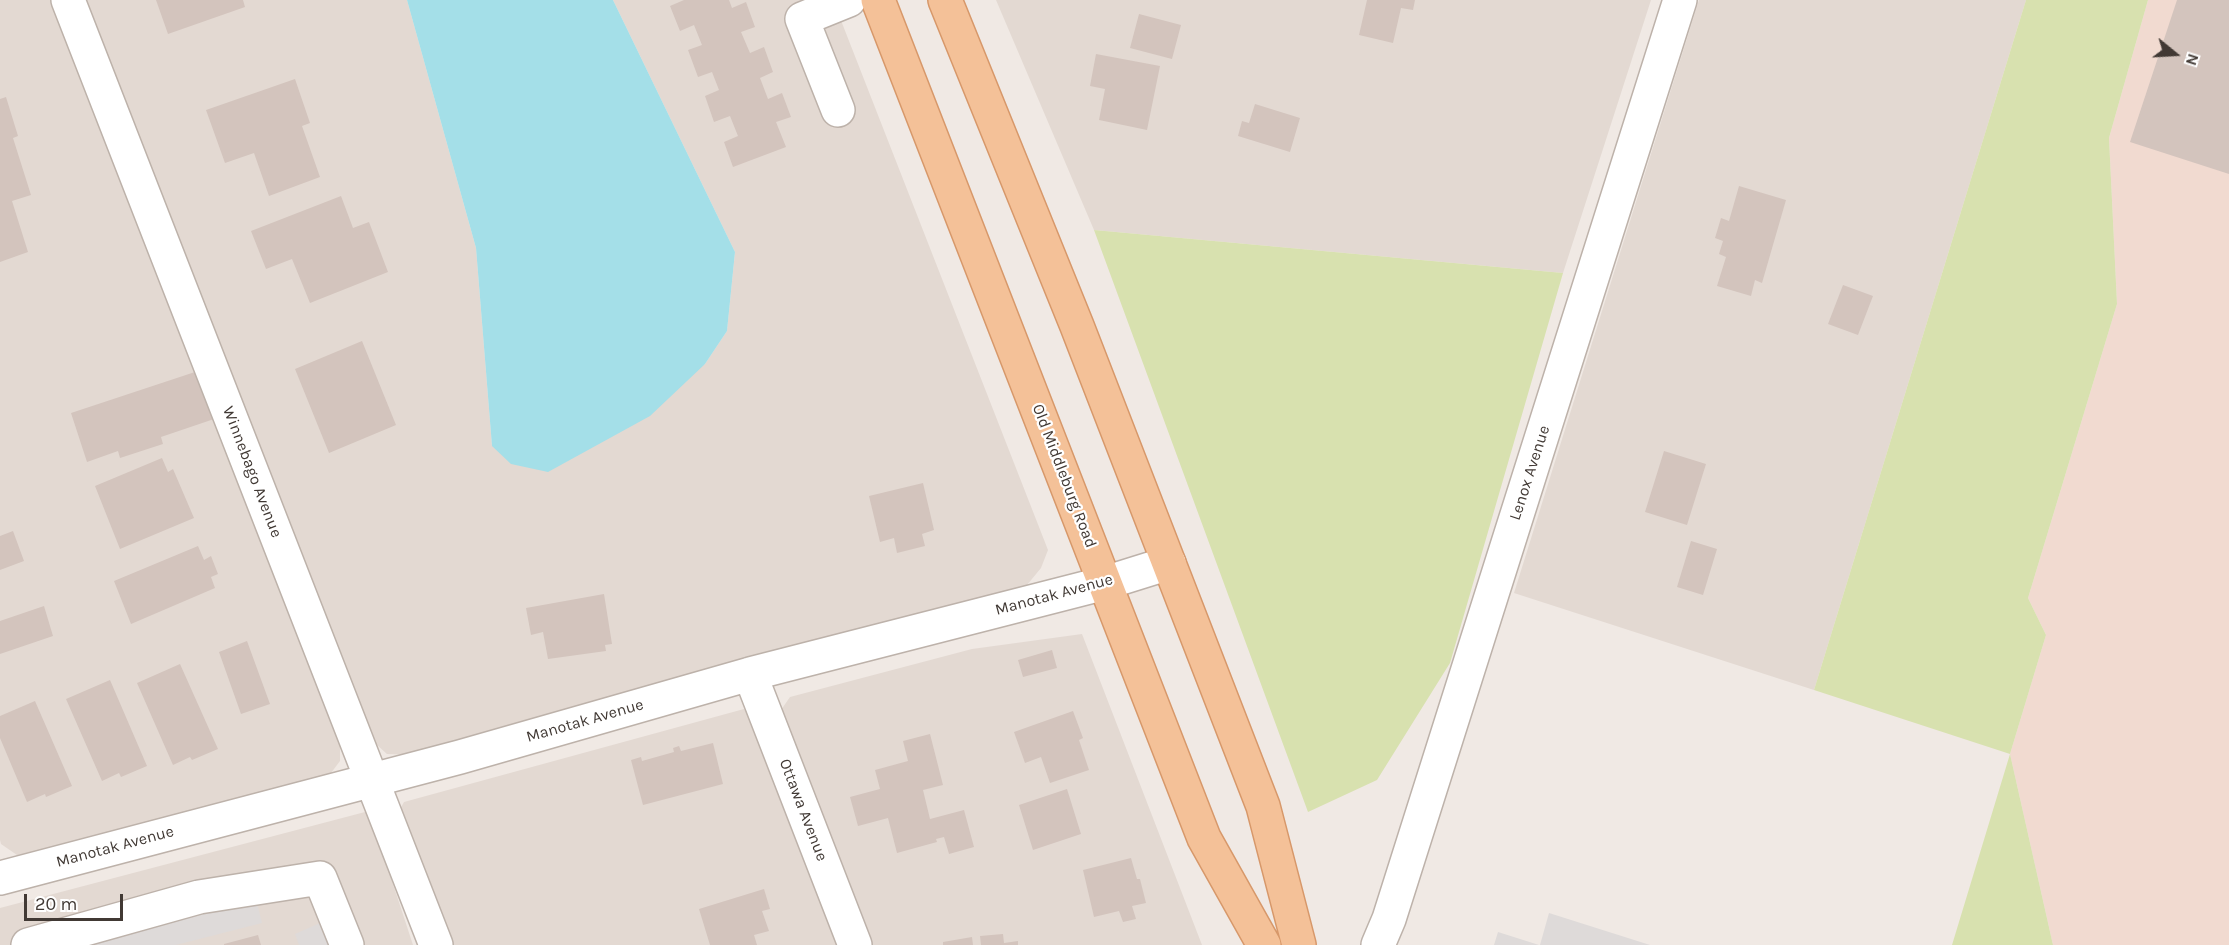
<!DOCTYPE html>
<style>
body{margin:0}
#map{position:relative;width:2229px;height:945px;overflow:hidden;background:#f0e9e4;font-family:Karla,sans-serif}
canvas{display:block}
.north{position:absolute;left:2145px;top:24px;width:60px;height:60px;-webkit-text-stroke:4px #fff;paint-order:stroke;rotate:108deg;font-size:16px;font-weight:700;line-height:24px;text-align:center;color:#413934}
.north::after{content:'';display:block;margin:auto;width:21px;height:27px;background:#413934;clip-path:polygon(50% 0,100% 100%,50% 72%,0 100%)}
.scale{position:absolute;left:24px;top:894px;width:99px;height:27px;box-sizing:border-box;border:3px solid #413934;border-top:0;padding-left:8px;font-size:18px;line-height:21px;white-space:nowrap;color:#413934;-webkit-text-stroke:4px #fff;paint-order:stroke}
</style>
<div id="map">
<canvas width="2229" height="945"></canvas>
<div class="north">N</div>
<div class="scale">20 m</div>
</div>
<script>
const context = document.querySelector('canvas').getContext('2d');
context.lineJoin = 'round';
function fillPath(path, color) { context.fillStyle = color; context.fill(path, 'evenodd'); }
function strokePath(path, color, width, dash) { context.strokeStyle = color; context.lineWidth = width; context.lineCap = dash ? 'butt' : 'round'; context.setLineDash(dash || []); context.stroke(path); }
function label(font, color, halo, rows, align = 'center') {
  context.font = font + ' Karla,sans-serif'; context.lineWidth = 4.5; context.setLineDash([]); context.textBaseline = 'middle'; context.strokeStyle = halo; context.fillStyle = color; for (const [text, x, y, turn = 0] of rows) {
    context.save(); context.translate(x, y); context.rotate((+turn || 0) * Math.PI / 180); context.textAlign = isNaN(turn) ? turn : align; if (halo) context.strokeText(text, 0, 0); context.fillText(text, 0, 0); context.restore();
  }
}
fillPath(new Path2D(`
 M0 0H53L340 746V761L328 777 30 855H17L1 844 0 840Z
 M82 0H407L476 248 492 446 705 364 727 331 735 252 613 0H833L1048 550 1041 568 1027 585 419 755 387 754 366 735Z
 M996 0H1651L1563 273 1094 230Z
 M1699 0H2026L1814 690 1514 593Z
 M1082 634 1202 945H865L781 710 790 697 972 649Z
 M744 709 750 715 839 945H447L397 815 404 802Z
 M365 812 372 820 413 945H0V908Z`), '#e3d9d2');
fillPath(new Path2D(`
 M2148 0H2229V945H2053L2010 754 2046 635 2028 598 2117 304 2109 138Z`), '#f1dad0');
fillPath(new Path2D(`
 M2026 0H2148L2109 138 2117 304 2028 598 2046 635 2010 754 2053 945H1952L2010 754 1814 690Z
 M1094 230 1563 273 1450 663 1377 780 1308 812Z`), '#d8e1af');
fillPath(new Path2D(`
 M256 899 262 923 176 945H74Z
 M1549 913 1650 945H1540Z
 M320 923 329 945H299L295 934Z
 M1498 932 1539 945H1494Z`), '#dedad9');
fillPath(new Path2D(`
 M407 0H613L735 252 727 331 705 364 650 416 548 472 511 464 492 446 476 248Z`), '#a4dfe8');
fillPath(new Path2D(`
 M156 0H243L245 7 168 34Z
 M684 0H729L732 8 746 2 755 27 741 32 750 53 764 47 773 72 760 78 768 99 782 93 791 117 776 122 786 147 733 167 724 142 738 136 730 116 714 122 705 96 719 90 712 72 698 77 688 50 702 45 694 25 680 31 670 6Z
 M1367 0H1415L1413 10 1401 8 1393 43 1359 35Z
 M2177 0H2229V174L2130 142Z
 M1139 14 1181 25 1172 59 1130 48Z
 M1096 54 1160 66 1147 130 1099 120 1105 89 1090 86Z
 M295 79 310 123 302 126 320 177 269 196 254 153 225 163 206 110Z
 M6 97 18 136 13 138 31 195 12 201 28 252 0 262V99Z
 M1255 104 1300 118 1290 152 1238 136 1242 121 1249 123Z
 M1739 186 1786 200 1762 283 1755 280 1751 296 1717 286 1726 257 1719 254 1723 241 1715 238 1721 218 1729 221Z
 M341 196 353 228 369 222 388 272 310 303 292 259 266 269 251 231Z
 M1843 285 1873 296 1858 335 1828 324Z
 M362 341 396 425 329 453 295 369Z
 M201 370 217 418 161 437 163 444 120 458 118 451 87 462 71 413Z
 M1664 451 1706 464 1687 525 1645 512Z
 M162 458 168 472 173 469 194 518 120 549 95 486Z
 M923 483 934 530 922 534 925 546 897 553 894 538 880 542 869 496Z
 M13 531 24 561 0 570V536Z
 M1691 541 1717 549 1703 595 1677 587Z
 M198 546 204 560 211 556 218 574 211 577 215 588 131 624 114 581Z
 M604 594 612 644 605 645 606 651 548 659 543 632 531 635 526 608Z
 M44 606 53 636 0 654V621Z
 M247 641 270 704 241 714 219 652Z
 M1052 650 1057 668 1023 677 1018 660Z
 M180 664 218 749 192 760 190 757 173 765 137 683Z
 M110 680 147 766 121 777 119 773 102 781 66 699Z
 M35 701 72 786 46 797 45 794 27 802 0 738V716Z
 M1073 711 1083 738 1079 740 1089 770 1050 783 1041 757 1025 763 1014 732Z
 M930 734 943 785 923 790 930 819 964 810 974 847 949 854 944 837 936 839 937 842 897 853 888 818 858 826 850 797 880 789 875 770 908 761 903 741Z
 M713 743 723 784 643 805 631 760 641 757 642 761 674 752 673 748 679 746 681 751Z
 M1067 789 1081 834 1033 850 1019 805Z
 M1131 858 1137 879H1140L1146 903 1132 906 1136 919 1123 922 1119 911 1094 917 1083 870Z
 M764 889 770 909 762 911 769 931 754 935 757 945H710L699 909Z
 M1003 934 1004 943 1018 941V945H981L980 936Z
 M258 935 261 945H224V944Z
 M972 937 973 945H943V942Z`), '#d3c4bd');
const minor = new Path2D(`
 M68 0 436 945
 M838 110 802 19 849 0
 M750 674 855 945
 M0 878 460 757 750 674 1105 583 1169 563
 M28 945 199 897 320 878 347 945
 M1378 945 1389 919 1680 0`);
const major = new Path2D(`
 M878 0 1204 838 1264 945
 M945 0 1077 326 1263 806 1299 945`);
strokePath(minor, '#bdb2aa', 36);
strokePath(major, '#d7986a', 36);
strokePath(minor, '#fff', 33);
strokePath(major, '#f4c198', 33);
label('16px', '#413934', '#fff', [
 ["Winnebago Avenue",252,472,69],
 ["Lenox Avenue",1530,473,-72],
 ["Old Middleburg Road",1064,476,69],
 ["Manotak Avenue",1054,595,-15],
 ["Manotak Avenue",585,721,-16],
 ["Ottawa Avenue",803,810,69],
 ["Manotak Avenue",115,847,-15]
]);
</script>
